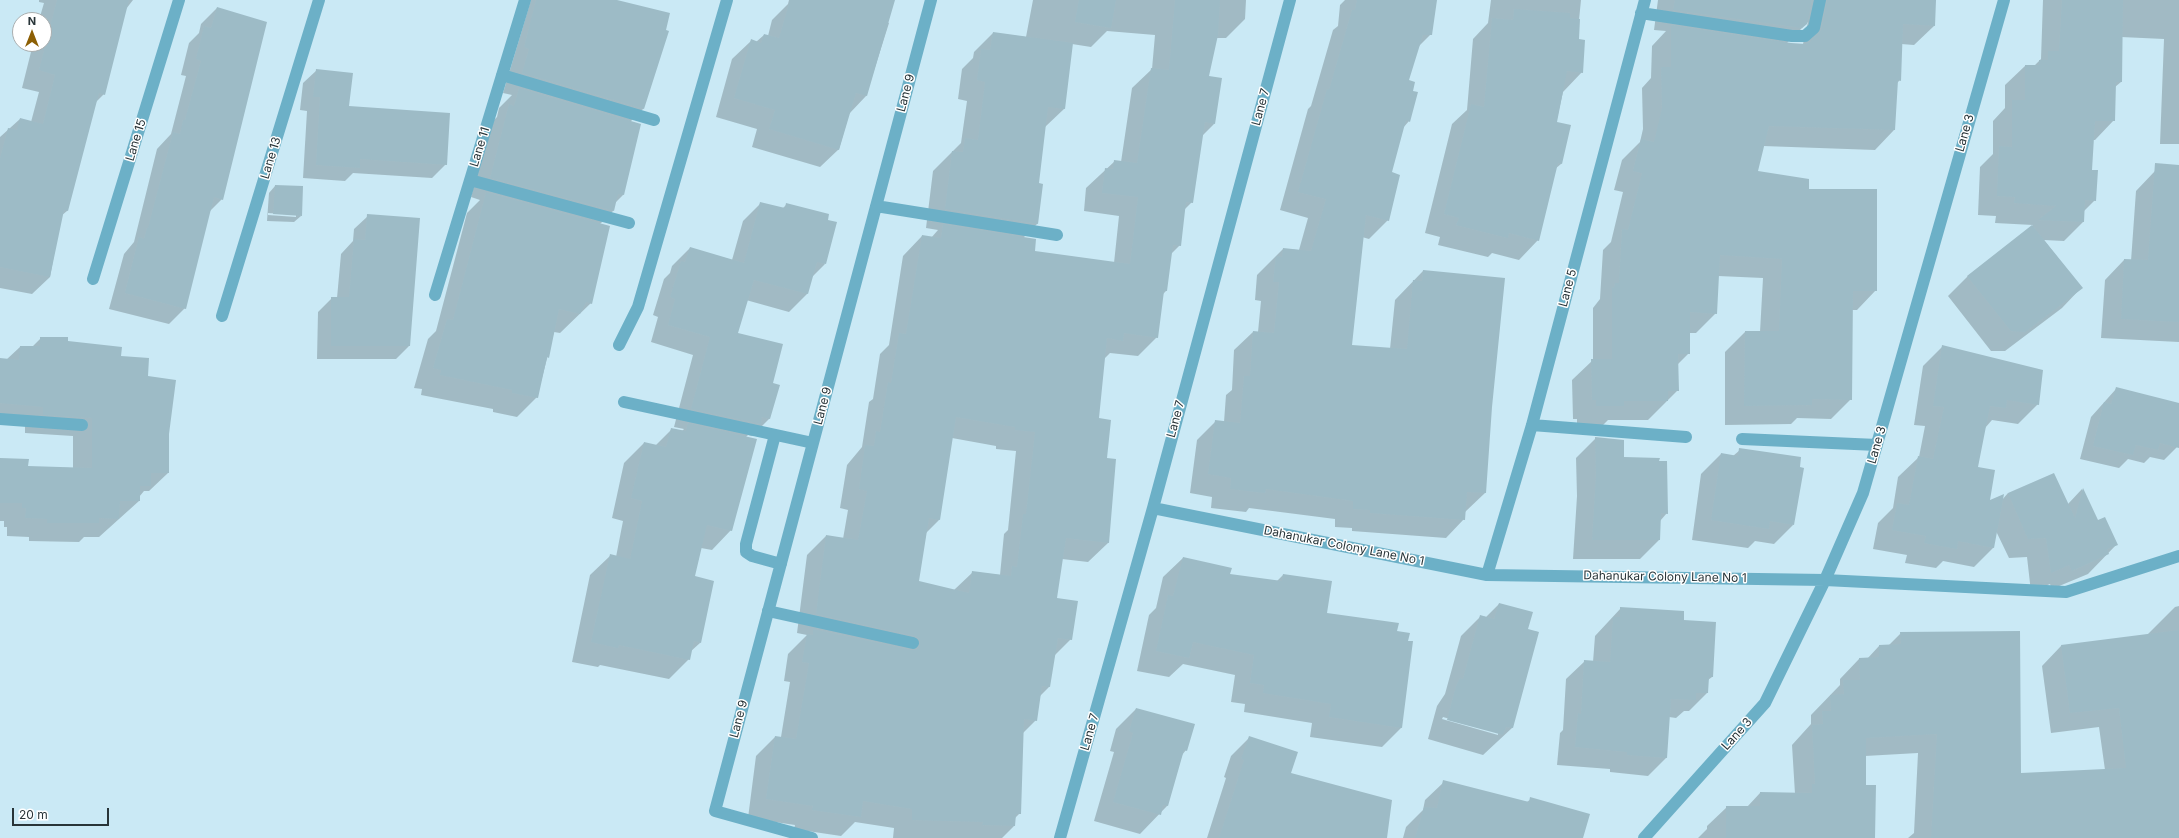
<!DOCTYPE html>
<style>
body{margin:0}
#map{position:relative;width:2179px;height:838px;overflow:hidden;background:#cae9f5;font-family:Inter,sans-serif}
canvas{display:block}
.north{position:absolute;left:12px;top:12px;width:40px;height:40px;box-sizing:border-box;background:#fff;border:1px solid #a9aeaf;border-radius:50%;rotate:0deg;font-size:11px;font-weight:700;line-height:16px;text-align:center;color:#283438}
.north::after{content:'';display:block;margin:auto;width:14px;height:18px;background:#8c5f04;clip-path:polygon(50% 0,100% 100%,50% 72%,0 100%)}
.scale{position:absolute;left:12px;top:808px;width:97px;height:18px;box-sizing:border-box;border:2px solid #283438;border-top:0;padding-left:5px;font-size:12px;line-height:14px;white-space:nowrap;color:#283438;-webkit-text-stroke:3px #fff;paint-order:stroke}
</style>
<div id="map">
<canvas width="2179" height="838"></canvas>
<div class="north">N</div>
<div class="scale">20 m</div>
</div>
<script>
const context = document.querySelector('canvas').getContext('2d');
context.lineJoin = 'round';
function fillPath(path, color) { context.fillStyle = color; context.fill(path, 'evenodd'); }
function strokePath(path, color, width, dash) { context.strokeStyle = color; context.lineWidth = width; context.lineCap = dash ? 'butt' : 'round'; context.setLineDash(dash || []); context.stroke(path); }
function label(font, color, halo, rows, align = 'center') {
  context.font = font + ' Inter,sans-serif'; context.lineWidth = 3; context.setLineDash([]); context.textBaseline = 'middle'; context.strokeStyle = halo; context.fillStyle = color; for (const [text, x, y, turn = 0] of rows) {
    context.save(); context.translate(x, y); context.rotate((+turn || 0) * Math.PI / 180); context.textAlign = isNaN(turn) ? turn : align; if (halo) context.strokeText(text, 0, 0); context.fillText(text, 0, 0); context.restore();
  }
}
fillPath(new Path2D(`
 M39 0H133L126 9 104 94 96 102 67 211 61 216 50 277 32 294 0 288V137L20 119 31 122 39 92 22 88 33 44H44V20H39L44 3 39 2Z
 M531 0H615L667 31 643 109 630 122 623 195 614 204 613 211 600 224 591 303 560 333 554 332 537 397 517 417 493 412V409L421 395 422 389 414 388 428 339 436 331 467 213 480 200 471 197 489 125 497 117 499 108 512 95 503 93Z
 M789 0H888L887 22 889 23 866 96 849 114 839 149 820 167 752 147 757 129 716 117 732 59 751 41 756 42 764 35 768 36 772 20 788 4Z
 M1033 0H1246L1245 19 1226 38H1216L1208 77 1214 124 1202 136 1192 202 1184 210 1180 245 1171 254 1166 291 1163 294 1157 337 1138 356 1110 353 1104 359 1098 419 1105 459 1108 543 1088 562 1062 559 1056 599 1071 639 1054 656 1049 687 1039 697 1036 720 1022 734 1020 813 1014 819V826L1002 838H893L894 828 855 822 841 836 794 829 795 825 748 818 756 756 775 737H781L790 682 784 681 788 654 807 635 797 633 807 555 826 536 843 539 848 510 840 508 847 465 862 447 869 402 873 399 880 354 889 345 903 256 922 236 931 238 938 230 926 228 933 171 961 143 967 101 958 99 962 69 973 58 974 52 993 33 1026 37ZM1107 31 1155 35 1152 69 1132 88 1121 162 1115 161 1086 188 1084 211 1119 216 1114 263 1034 252 1023 238 1037 224 1042 185 1038 184 1045 127 1064 109 1072 44 1091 47ZM952 438 996 446V449L1016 451 1008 530 1004 534 1000 575 973 572 954 590 918 582 926 533 939 520Z
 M1345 0H1436L1431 34 1418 47 1408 81 1409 121 1403 128 1390 173 1388 220 1369 239 1362 237 1351 346 1390 349 1395 300 1423 271 1491 407 1485 493 1465 512 1464 519 1446 538 1352 531V528L1335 527V519L1249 508 1246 512 1211 508 1212 497 1190 493 1197 440 1216 421 1224 422 1226 395 1232 390 1234 350 1253 332H1258L1261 301 1255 300 1257 275 1283 249 1299 250 1308 218 1280 210 1308 109 1311 106 1333 30 1338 26 1340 5Z
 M1491 0H1581L1577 40 1582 72 1563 92 1556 123 1561 164 1555 169 1538 240 1519 260 1492 253 1488 257 1438 245 1440 237 1425 233 1452 124 1467 110 1473 39 1488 23Z
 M1658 0H1935L1934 26 1914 45 1901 44 1900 80 1896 84 1894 130 1875 150 1763 146 1757 172 1808 190 1876 290 1857 310H1852L1851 399 1831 419 1797 418 1791 424 1725 425V352L1745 332H1760L1763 278 1718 276 1716 313 1696 333H1689V353L1677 365 1678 390 1648 420H1608L1603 425H1577V419H1573L1572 380 1593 360V308L1600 299 1603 250 1611 242 1623 192 1614 190 1622 160 1640 142 1643 129 1642 88 1651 78 1652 46 1666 31 1654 30ZM1808 22 1803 44H1786Z
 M2043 0H2179V144H2160L2164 39 2121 37V82L2115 87 2114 120 2095 140H2047L2095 200 2084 211 2083 222 2064 241 2044 240 2081 288 2062 308 2005 351H1991L1948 296 1968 276 2033 225 1995 223 1996 216 1978 215 1980 167 1993 154V121L2005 108V85L2025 66H2034L2041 59Z
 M217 8 222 199 209 212 185 308 169 324 109 309 124 254 134 242 157 149 171 134 186 76 181 75 189 43 199 33 201 24Z
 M317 70 348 107 446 164 432 178 353 173 345 181 303 178 307 111 300 110 303 83Z
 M2155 171 2179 173V342L2101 338 2105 280 2124 260 2131 261 2136 191Z
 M275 186 301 216 294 222 267 221 269 193ZM268 213 296 215V217L268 215Z
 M761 203 782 209 787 204 825 264 812 277 807 294 789 312 746 300 736 333 772 384 770 418 752 436 748 435 746 437 731 530 712 550 701 548 694 577 700 643 690 652 689 659 669 679 600 665 598 667 572 662 590 575 610 556 616 557 623 521 612 518 624 463 644 443 655 446 672 429 682 431 684 429 674 427 693 355 651 342 658 317 653 315 664 279 670 273 672 266 690 248 732 260 743 221Z
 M368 216 409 346 396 359H317L318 312 332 298H337L341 254 353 241 354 229Z
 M41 338 67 342 120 357 147 376 168 434V473L149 491H144L139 497V501L99 537H84L79 542 29 541V537L7 536V527H4V521H0V459L27 467 73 468V436L25 433V426L0 423V360H6L20 347H32Z
 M1943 346 2038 404 2018 424 1992 420 1985 428 1976 468 1989 502 2002 500 2008 493 2068 504 2082 489 2097 522 2117 544 2088 574 2052 589 2050 584 2031 592 2027 557 2009 558 1996 531 1993 548 1974 567 1943 561 1936 568 1905 563 1907 555 1873 549 1878 523 1893 508 1898 477 1919 457 1925 426 1914 425 1923 366Z
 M2116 389 2179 404 2177 447 2164 460 2150 457 2144 463 2128 459 2119 468 2080 459 2091 417Z
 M1596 438 1623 458 1658 462 1667 513 1660 521 1659 540 1640 559H1573L1577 496 1576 458Z
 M1740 450 1793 525 1774 544 1755 541 1748 548 1692 540 1701 474 1721 454 1733 456Z
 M1183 558 1229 575 1277 581 1283 575 1326 614 1396 632 1407 642 1401 728 1382 747 1310 737 1312 723 1244 712 1245 704 1231 702 1235 675 1183 664 1169 677 1137 671 1149 615 1156 608 1163 577Z
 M1499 604 1527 630 1538 632 1512 728 1483 755 1428 739 1437 706 1445 694 1461 636 1481 616 1486 617ZM1443 717 1498 733V735L1442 719Z
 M2179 606V838H1908L1914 833 1918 753 1865 756V786H1875V838H1698L1707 829V826L1727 807H1747L1760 793 1795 794 1792 745 1811 724V715L1840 685V679L1859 659H1867L1879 646H1888L1901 633 2020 774 2105 770 2099 727 2051 733 2042 666 2061 646 2147 635 2175 607Z
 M1621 608 1683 621 1712 677 1708 680 1707 693 1689 711H1684L1676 718 1669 717 1666 758 1648 776 1610 772V769L1557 765 1560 733 1563 730 1566 679 1585 661 1593 662 1595 636Z
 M1136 709 1186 750 1182 755 1167 806 1140 834 1094 821 1114 752 1110 751 1116 729Z
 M1249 738 1290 774 1386 838H1207L1226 778 1224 777 1231 756Z
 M1444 782 1527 802 1531 799 1582 838H1403L1406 827 1423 810 1425 800Z`), '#0003');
fillPath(new Path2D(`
 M57 0H129L105 95 99 93 68 211 64 210 50 277 0 267V158L8 128 17 130 20 118 43 124 55 75 39 70Z
 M536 0H617L670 13 666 30 669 31 644 109 522 73 529 49 524 47Z
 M790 0H895L867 96 856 93 839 150 769 129 775 110 734 98 751 39 761 43 764 34 779 38Z
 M1079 0H1116L1111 28 1075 22Z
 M1175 0H1220L1218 35 1209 76 1222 78 1215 124 1205 122 1193 203 1186 202 1181 246 1173 245 1167 291H1164L1158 338 1124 333 1123 341 1107 338 1099 418 1111 420 1107 458 1116 459 1109 543 1066 538 1057 598 1078 601 1072 640 1058 638 1050 687 1042 686 1037 721 1024 719 1021 814H1016L1015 826 982 825 983 822 912 820V809L863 801 861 817 812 810 813 806 766 799 775 736 796 739 809 663 802 662 807 634 813 635V629L912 650H916L920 645V640L915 636 816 614 826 535 858 540 867 491 859 489 865 445 874 446 876 431 880 432 888 382 891 383 899 333 906 334 922 235 941 238 943 224 1036 239 1035 251 1130 264 1138 197 1102 193 1105 168 1113 169 1114 160 1137 163 1151 68 1169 70ZM956 417 1015 427V430L1035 432 1026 514H1023L1017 567 1012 566 1011 576 972 571 969 593 919 581 929 518 940 520Z
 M1357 0H1437L1432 35H1423L1409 80 1415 82 1413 91 1418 92 1410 122 1406 120 1392 172 1400 175 1389 221 1366 215 1352 345 1407 349 1413 280 1422 281 1423 270 1505 278 1492 407 1486 493 1467 492 1465 520 1370 513V510L1353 509V501L1266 489 1265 493 1230 489 1231 478 1208 474 1215 420 1240 423 1244 376H1250L1253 331 1274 333 1279 282H1273L1276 256 1282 257 1283 248 1311 251 1326 199 1298 192 1327 89 1329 90 1352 10H1355Z
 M1675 0H1812L1807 24 1802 28 1673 10Z
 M1827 0H1936L1935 26 1903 24 1901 81 1898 80 1895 130 1769 126 1758 171 1809 179V189H1877V291H1853L1852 400 1812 399V405L1744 406 1745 331H1779L1782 259 1720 255 1717 314 1690 312V354H1678L1679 391H1668V401H1624V406H1596V400H1592L1591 359H1612V287L1614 288 1615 283H1619L1622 229 1628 230 1642 173 1633 171 1641 139 1654 142 1662 108 1661 67H1671V25L1791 43 1805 44 1810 42 1821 30Z
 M2062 0H2123L2122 82H2116L2115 121H2095L2092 170H2098L2096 201 2085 200 2084 222 2038 220 2056 206 2014 203 2015 197 1997 196 1999 146 2012 147V100H2025V65H2039V60H2048V51H2059Z
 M217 7 267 22 223 200 214 197 186 309 125 293 139 237 144 239 147 228H148L173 132 180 134 183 120H185L201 61 196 59 204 26 211 28Z
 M1514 9 1570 13V18L1580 19 1579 39 1585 40 1583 73 1567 71 1557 122 1571 125 1562 164 1558 163 1539 241 1509 233 1508 238 1456 225 1459 218 1444 214 1471 104 1484 107 1492 18 1513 20Z
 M993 32 1073 43 1065 109 1048 107 1039 183 1043 184 1038 224 945 209 952 151 963 152 965 138 978 140 985 82 977 80 981 49 990 50Z
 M316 69 353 73 349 106 450 113 447 165 360 159V168L316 165 320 97H313Z
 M519 88 641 124 624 195 618 194 614 211 490 178 509 104 514 106Z
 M2155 163 2179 165V322L2121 319 2124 259 2148 260Z
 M275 185 303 186 302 216 273 214Z
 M486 192 610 226 592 304 586 302 580 314 559 309 549 358 547 357 538 398 512 393V390L440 375 441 370 433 368 447 319 453 320Z
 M760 202 785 208 786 203 829 214 828 220 837 222 826 264 817 262 808 294 754 280 738 333 783 344 773 383 780 385 770 419 762 417 761 424 691 409 710 337 668 325 675 299 670 297 681 261 685 262 690 247 744 263Z
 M367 214 420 218 410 346H331V297H349L354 239 365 240Z
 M2032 225 2083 288 2025 332 2011 331 1967 276Z
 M40 337H68V341L122 347 121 356 149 358 148 376 176 380 169 434V473H151V486H140V501H120L119 519 99 518V523H47V519L25 518 26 508H22V503H0V458L29 459 28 466 92 468V418L43 415V407L0 403V358L19 360 20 346H40Z
 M1942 345 2043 370 2039 405 2007 400 2006 408 1990 406 1978 467 1995 470 1990 500 2004 494 1994 548 1958 541 1957 549 1924 543 1926 536 1892 530 1897 503 1909 505 1918 456 1933 459 1944 407 1933 406Z
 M2116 387 2179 403V448L2160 443 2158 450 2136 445 2133 455 2093 446 2104 402 2111 404Z
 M688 423 757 439 732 531 707 525 695 576 714 581 701 643 694 641 690 660 619 645 618 648 591 642 610 554 630 559 642 501 631 498 644 442 666 447 671 428 686 431Z
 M1595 437 1624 440V457L1660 458 1659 461H1667L1668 514 1661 513 1660 540H1592L1596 475Z
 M1739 448 1801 457 1800 467 1804 468 1794 525 1770 521 1769 529 1711 520 1721 453 1738 456Z
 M2054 473 2075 518 2083 488 2098 520 2105 517 2118 545 2107 549 2109 554 2072 571 2069 565 2051 573 2046 538 2028 539 2008 493Z
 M1183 557 1232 568 1230 574 1282 581 1283 574 1332 581 1327 613 1399 623 1397 631 1410 633 1408 641H1413L1402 728 1329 717 1331 704 1263 693 1264 685 1250 683 1254 655 1193 642 1189 658 1156 651 1168 595 1173 596Z
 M1499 603 1533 612 1528 629 1539 632 1513 728 1506 727 1503 735 1447 720 1456 686 1460 678 1463 679 1480 615 1494 619Z
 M1620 607 1684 611V620L1716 622 1713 677H1709L1708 693H1696V700L1671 699 1667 758 1627 755V752L1575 747 1578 713 1581 714 1584 660 1610 662 1613 617H1620Z
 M2179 630V838H1931L1937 734 1866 738V785H1876L1875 838H1726V806H1760V792L1812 793V784H1815L1812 725 1823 724 1822 711H1831L1830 695 1844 694 1843 680H1860L1859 658 1879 657V645L1901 644 1900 632 2020 631 2021 773 2126 768 2119 708 2070 713 2061 645Z
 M1136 708 1195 724 1187 751 1184 750 1168 806 1163 805 1161 815 1113 802 1133 733 1129 731Z
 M1249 736 1298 752 1291 773 1392 800 1387 838H1219L1244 760 1241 759Z
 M1443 780 1529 802 1530 797 1590 814 1583 838H1415L1424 807 1437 808Z`), '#9dbbc6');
strokePath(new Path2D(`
 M93 279 179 0
 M619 345 638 307 727 0
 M0 419 82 425
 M768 611 913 643`), '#6cb0c7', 12);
strokePath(new Path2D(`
 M1641 13 1792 36H1805L1814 28 1820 0
 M502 75 654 120
 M470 180 629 223
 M876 206 1057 235
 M435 295 525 0
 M222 316 319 0
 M624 402 813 443
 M1532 425 1686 437
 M775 435 746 544V552L752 556 781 564
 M1742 439 1877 445
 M1153 508 1487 575 1825 580 2066 592 2179 556
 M1487 575 1532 425 1645 0
 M812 838 715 811 931 0
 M1060 838 1153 508 1290 0
 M1644 838 1765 703 1825 580 1863 493 2004 0`), '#6cb0c7', 12);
label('12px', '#283438', '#fff', [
 ["Lane 9",906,93,-75],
 ["Lane 7",1261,107,-75],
 ["Lane 3",1965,133,-74],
 ["Lane 15",136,140,-73],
 ["Lane 11",480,147,-73],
 ["Lane 13",271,158,-73],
 ["Lane 5",1568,288,-75],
 ["Lane 9",823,406,-75],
 ["Lane 7",1176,419,-75],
 ["Lane 3",1877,445,-74],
 ["Dahanukar Colony Lane No 1",1344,546,11],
 ["Dahanukar Colony Lane No 1",1665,577,1],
 ["Lane 9",739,719,-75],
 ["Lane 7",1090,732,-74],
 ["Lane 3",1737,734,-48]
]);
</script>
